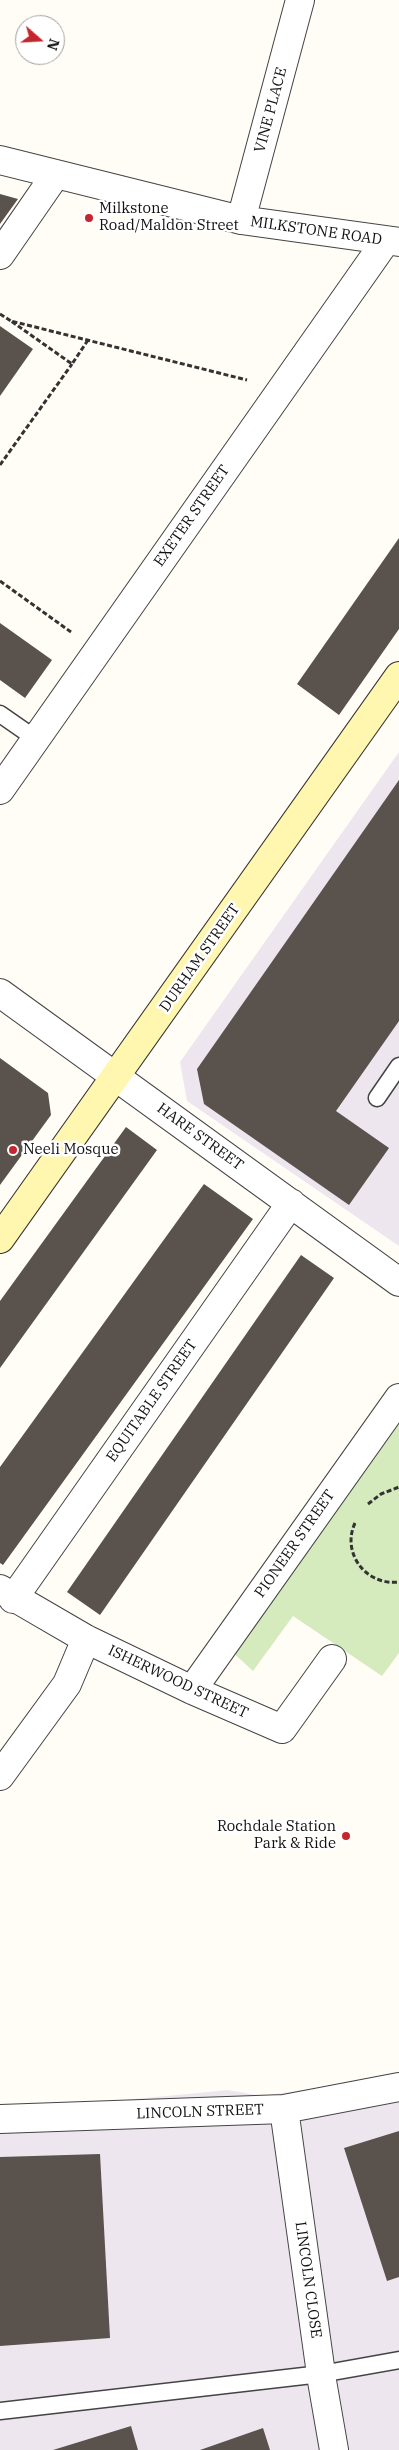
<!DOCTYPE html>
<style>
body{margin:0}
#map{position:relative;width:399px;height:2450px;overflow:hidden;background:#fffdf5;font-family:"IBM Plex Serif",serif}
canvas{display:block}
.north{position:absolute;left:15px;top:15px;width:50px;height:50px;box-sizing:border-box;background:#fff;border:1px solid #a0a0a0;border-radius:50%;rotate:109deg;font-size:14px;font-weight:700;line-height:20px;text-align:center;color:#111}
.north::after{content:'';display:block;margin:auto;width:18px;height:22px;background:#c4262e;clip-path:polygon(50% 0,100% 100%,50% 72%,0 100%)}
</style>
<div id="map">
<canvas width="399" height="2450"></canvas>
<div class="north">N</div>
</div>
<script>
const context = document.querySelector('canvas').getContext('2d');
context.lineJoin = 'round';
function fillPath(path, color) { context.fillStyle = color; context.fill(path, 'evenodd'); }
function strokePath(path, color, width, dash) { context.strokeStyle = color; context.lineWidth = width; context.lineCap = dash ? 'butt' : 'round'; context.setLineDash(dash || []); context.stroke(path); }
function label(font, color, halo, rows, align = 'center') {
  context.font = font + ' "IBM Plex Serif",serif'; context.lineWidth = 5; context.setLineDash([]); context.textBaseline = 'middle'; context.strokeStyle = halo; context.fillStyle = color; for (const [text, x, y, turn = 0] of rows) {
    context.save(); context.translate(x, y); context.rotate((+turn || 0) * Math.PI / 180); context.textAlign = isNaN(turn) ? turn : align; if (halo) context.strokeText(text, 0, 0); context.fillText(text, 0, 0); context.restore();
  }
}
fillPath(new Path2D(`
 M399 752V1246L187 1101 180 1062Z
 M399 2076V2450H0V2112L228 2090 262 2096Z`), '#eee6ef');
fillPath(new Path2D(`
 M399 1412V1653L382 1676 293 1616 253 1671 229 1649Z`), '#d5ebbd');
fillPath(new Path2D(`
 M0 194 18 199 0 224Z
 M0 326 33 349 0 396Z
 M399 538V629L339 715 297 684Z
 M0 623 52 660 25 698 0 680Z
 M399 780V1021L336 1111 389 1148 349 1205 204 1104 197 1069Z
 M0 1058 48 1093 51 1115 0 1185Z
 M126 1127 157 1150 0 1368V1301Z
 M204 1184 253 1219 3 1565 0 1563V1467Z
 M301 1255 334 1278 100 1615 67 1592Z
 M399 2131V2277L387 2281 344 2148Z
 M100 2154 110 2338 0 2346V2157Z
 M131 2426 138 2450H53Z
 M263 2428 270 2450H200Z`), '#5a524d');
const lane = new Path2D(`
 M0 714 36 739
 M377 1098 399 1066
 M0 2411 321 2374 399 2360`);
const street = new Path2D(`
 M0 160 241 220 399 242
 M241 220 300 0
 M0 255 56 174
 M0 790 385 242
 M0 993 399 1282
 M0 1589 86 1639 192 1690 282 1729 332 1659
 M13 1599 291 1203
 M192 1690 399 1398
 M0 1776 67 1684 86 1639
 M284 2109 322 2381 334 2450
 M0 2119 284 2109 399 2087`);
const secondary = new Path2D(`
 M0 1239 399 676`);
strokePath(lane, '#444', 19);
strokePath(street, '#444', 30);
strokePath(secondary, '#333', 30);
strokePath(new Path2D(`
 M0 314 11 321
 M88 340 72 364 11 321 247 380
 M0 465 72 364
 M0 581 71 632
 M368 1504 381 1494 399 1487
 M355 1523C341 1553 366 1586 399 1582`), '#333', 3, [5, 2.5]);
strokePath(lane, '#fff', 16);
strokePath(street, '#fff', 28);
strokePath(secondary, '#fff6b0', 28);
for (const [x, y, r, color] of [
 [89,218,5,"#c4262e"],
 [13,1150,5,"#c4262e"],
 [346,1836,5,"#c4262e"]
]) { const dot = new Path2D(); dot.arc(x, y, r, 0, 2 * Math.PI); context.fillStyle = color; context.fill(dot); strokePath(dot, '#fff', 2); }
label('15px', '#111', '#fff', [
 ["VINE PLACE",271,110,-75],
 ["MILKSTONE ROAD",316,231,8],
 ["EXETER STREET",192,516,-55],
 ["DURHAM STREET",200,958,-55],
 ["HARE STREET",200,1137,36],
 ["EQUITABLE STREET",152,1401,-55],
 ["PIONEER STREET",295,1544,-55],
 ["ISHERWOOD STREET",178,1682,25],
 ["LINCOLN STREET",200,2112,-2],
 ["LINCOLN CLOSE",308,2280,82]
]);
label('15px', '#111', '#fff', [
 ["Milkstone",99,209],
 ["Road/Maldon Street",99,226],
 ["Neeli Mosque",23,1150],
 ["Rochdale Station",336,1827,"right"],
 ["Park & Ride",336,1844,"right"]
], 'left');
</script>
